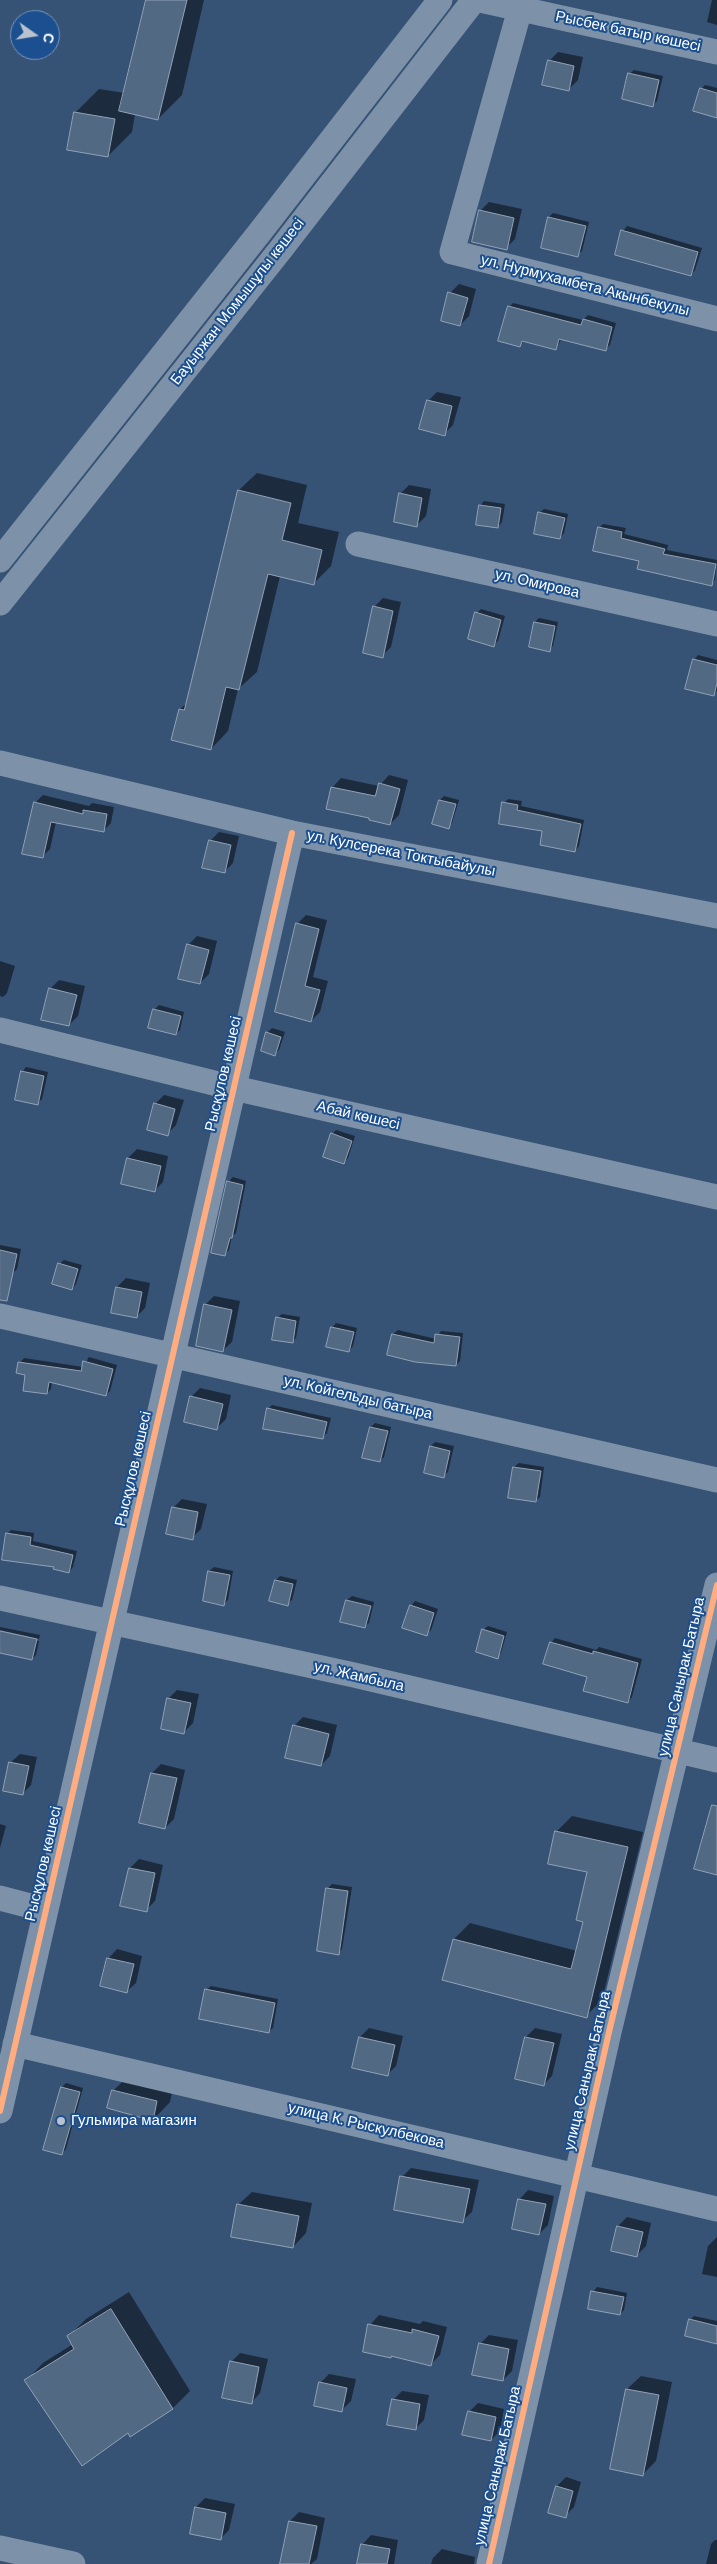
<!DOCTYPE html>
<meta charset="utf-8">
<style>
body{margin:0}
#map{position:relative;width:717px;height:2564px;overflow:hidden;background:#365274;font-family:"DM Sans",sans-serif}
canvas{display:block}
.north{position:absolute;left:10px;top:10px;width:50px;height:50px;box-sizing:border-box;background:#1b4f8f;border:1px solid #7695bc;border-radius:50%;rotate:103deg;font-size:14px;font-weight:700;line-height:20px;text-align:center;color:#fff}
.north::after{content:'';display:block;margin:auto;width:18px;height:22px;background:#b9c2ce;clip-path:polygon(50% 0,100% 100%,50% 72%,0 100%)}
</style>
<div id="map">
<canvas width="717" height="2564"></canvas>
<div class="north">С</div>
</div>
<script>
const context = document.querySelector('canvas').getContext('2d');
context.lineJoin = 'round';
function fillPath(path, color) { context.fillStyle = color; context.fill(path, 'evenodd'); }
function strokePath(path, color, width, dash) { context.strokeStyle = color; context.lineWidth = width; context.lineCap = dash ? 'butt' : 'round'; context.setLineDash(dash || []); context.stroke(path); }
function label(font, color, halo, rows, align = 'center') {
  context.font = font + ' "DM Sans",sans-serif'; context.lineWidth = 4; context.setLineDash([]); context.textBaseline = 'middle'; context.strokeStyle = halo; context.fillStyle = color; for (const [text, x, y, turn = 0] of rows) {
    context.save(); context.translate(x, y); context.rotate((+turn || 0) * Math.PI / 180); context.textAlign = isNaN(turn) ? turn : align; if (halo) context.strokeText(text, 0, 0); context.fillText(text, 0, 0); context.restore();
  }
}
fillPath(new Path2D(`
 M147 0H204L182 95 158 119 135 114 132 132 108 156 75 113 99 89 125 93Z
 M712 0H717V25L707 22Z
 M558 52 583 57 578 80 569 89 549 61Z
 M634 70 663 76 657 101 653 105 629 74Z
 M705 85 717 88V116L701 89Z
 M489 202 522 209 515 239 506 248 480 211Z
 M553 213 589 222 582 251 577 255 542 247 549 217Z
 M627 226 702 248 695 270 691 275 623 231Z
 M459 284 476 289 469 316 460 325 450 293Z
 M513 303 583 320 588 315 616 323 610 345 606 349 562 338 556 349 524 341 520 345 509 307Z
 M437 392 461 397 453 425 444 434 428 401Z
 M257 473 307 485 298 523 339 532 331 566 313 584 280 576 257 672 238 689 228 731 211 749 180 709 188 702 239 490Z
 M409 485 431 489 426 516 417 525 400 494Z
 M484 501 505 504 502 522 498 527 480 506Z
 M544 509 568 514 564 533 560 538 539 513Z
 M603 524 626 528 624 534 668 545 667 550 717 560 715 580 711 584 641 560 599 528Z
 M383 598 401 602 391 647 382 656 374 607Z
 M481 609 505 616 498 641 494 645 477 613Z
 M539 618 558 622 553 646 549 650 535 622Z
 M698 655 717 660V691L713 694 694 660Z
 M389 775 408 780 399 815 390 824 332 788 341 778 379 786Z
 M43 795 89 806 92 803 114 807 111 823 103 831 56 822 50 849 42 857 35 803Z
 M444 796 459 800 452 823 448 827 440 800Z
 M508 799 522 801 521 806 584 820 579 846 575 851 504 803Z
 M219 832 239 836 233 863 224 872 210 841Z
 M306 915 327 920 313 977 328 981 320 1012 311 1021 276 1011 297 924Z
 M197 936 217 941 209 974 200 983 188 945Z
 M0 961 15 966 7 993 3 997 0 996Z
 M59 980 85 986 78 1016 69 1025 50 989Z
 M159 1005 184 1012 180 1030 176 1034 154 1010Z
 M272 1028 285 1032 279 1050 275 1054 267 1033Z
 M26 1067 48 1072 42 1099 38 1103 22 1072Z
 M164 1095 184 1100 176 1125 167 1134 155 1104Z
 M336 1130 355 1136 348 1158 344 1163 332 1134Z
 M137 1149 168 1156 163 1182 154 1191 128 1158Z
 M233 1177 246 1181 236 1233 232 1236 229 1250 225 1254 228 1182Z
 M0 1245 21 1249 17 1269 12 1274 0 1271Z
 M64 1260 82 1265 76 1284 72 1289 59 1264Z
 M126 1278 150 1283 145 1308 136 1317 117 1287Z
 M214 1296 240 1301 232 1342 222 1351 205 1305Z
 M282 1314 300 1317 296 1338 292 1342 277 1318Z
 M336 1323 357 1328 353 1346 349 1351 332 1328Z
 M398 1330 436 1339 441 1331 463 1333 460 1361 456 1365 389 1354 393 1334Z
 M89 1357 117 1365 110 1391 106 1395 52 1381 51 1389 47 1393 27 1375 20 1363 24 1358 83 1367Z
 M200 1388 231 1395 226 1419 217 1428 191 1397Z
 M272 1405 331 1418 327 1433 323 1437 268 1409Z
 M375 1423 391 1427 384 1457 380 1461 364 1457 371 1427Z
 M435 1442 454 1446 448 1472 443 1476 431 1446Z
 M519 1463 544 1467 540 1497 535 1501 514 1467Z
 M182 1499 207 1504 201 1529 192 1538 173 1508Z
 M11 1530 34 1533 33 1541 77 1551 73 1567 69 1572 55 1566 7 1534Z
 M214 1567 233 1571 228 1600 224 1604 209 1571Z
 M280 1576 297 1580 292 1600 287 1604 276 1580Z
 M352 1596 374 1602 369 1623 364 1627 342 1621 347 1600Z
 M415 1601 438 1609 431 1630 426 1634 411 1606Z
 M488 1626 507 1632 501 1653 497 1657 483 1630Z
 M0 1627 40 1635 39 1639 0 1630Z
 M0 1633 39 1641 36 1655 32 1659 0 1652Z
 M555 1638 596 1650 599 1647 642 1659 632 1697 628 1702 588 1676 551 1643Z
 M177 1690 199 1694 193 1723 184 1732 168 1699Z
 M303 1717 337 1725 330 1756 321 1765 294 1726Z
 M20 1754 37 1757 31 1785 22 1794 10 1763Z
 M161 1764 185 1770 174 1819 165 1828 152 1773Z
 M572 1816 643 1832 602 2000 586 2016 443 1979 454 1939 470 1923 577 1951 585 1921 588 1871 556 1832Z
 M0 1824 6 1826 0 1848Z
 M139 1859 163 1865 155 1901 146 1910 130 1868Z
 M332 1884 352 1887 342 1949 338 1954 328 1888Z
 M117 1949 142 1956 136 1983 126 1992 108 1959Z
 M211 1986 278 1999 273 2028 268 2032 206 1990Z
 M369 2028 403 2036 396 2066 387 2075 353 2067 360 2037Z
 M535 2028 562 2034 552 2076 543 2085 517 2078 526 2037Z
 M131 2073 174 2083 170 2102 153 2120 109 2108 114 2090Z
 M66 2083 83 2088 66 2149 62 2154V2087Z
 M411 2168 479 2180 472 2212 462 2221 402 2177Z
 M528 2190 554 2196 548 2225 539 2234 519 2200Z
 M252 2192 312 2203 306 2233 293 2247 238 2205Z
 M627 2217 651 2223 646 2246 637 2255 613 2250 618 2226Z
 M717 2237V2277L702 2274 708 2246Z
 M597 2287 627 2293 624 2310 620 2314 593 2292Z
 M129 2292 190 2391 173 2408 131 2435 128 2432 26 2381 43 2363 73 2344 69 2336 86 2319Z
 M379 2315 420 2324 423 2321 447 2327 440 2355 431 2364 392 2355 391 2356 370 2325Z
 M694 2316 717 2321V2342L690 2320Z
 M489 2335 518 2340 512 2371 503 2380 480 2344Z
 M240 2353 268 2359 260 2393 251 2403 231 2362Z
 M329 2374 356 2379 351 2401 342 2410 320 2383Z
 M641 2376 672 2382 656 2461 643 2474 611 2468 627 2389Z
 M402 2391 429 2395 424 2420 415 2429 393 2400Z
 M478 2403 504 2409 500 2431 491 2440 469 2412Z
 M566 2477 581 2482 574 2507 565 2516 557 2486Z
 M205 2498 235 2504 229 2530 220 2539 196 2507Z
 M299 2512 325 2518 317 2559 311 2564H290V2521Z
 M371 2535 398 2540 394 2564H359L362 2545Z
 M715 2540H717V2564H706L711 2544Z
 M442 2549 475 2557 474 2564H431L433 2558Z`), '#0007');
const building = new Path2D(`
 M146 0H187L158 120 119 111Z
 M548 60 574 66 569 91 542 85Z
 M628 73 659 80 653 107 622 99Z
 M700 88 717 93V118L693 111Z
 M74 112 115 119 108 157 67 150Z
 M479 210 514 218 507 250 472 242Z
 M548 217 586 226 578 257 541 248Z
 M621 230 698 252 691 276 615 255Z
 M448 292 468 298 460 326 441 321Z
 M508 306 581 325 583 319 612 327 606 351 559 339 556 350 522 341 520 347 498 341Z
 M427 400 452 406 445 436 419 429Z
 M238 490 291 503 282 540 322 550 314 585 268 574 239 690 226 687 211 750 171 740 179 709 184 710Z
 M399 493 422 498 417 527 394 522Z
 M479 505 501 508 498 528 476 525Z
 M538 512 565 518 560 539 534 534Z
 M598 527 622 532 621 538 665 549 663 554 716 564 712 586 637 569 639 561 593 551Z
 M373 606 393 611 383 658 363 653Z
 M475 612 501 620 494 647 468 639Z
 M534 622 555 626 550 652 529 647Z
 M693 659 717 665V683L714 696 685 689Z
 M379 783 400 789 390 825 369 820V818L326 809 331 787 375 796Z
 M439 800 456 804 449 829 432 824Z
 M34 802 83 814V810L107 814 104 832 51 822 43 858 22 854Z
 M502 802 518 805 517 810 581 824 575 852 540 845 542 831 499 824Z
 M209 840 231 845 225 873 202 868Z
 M296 923 319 929 305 986 320 990 311 1022 275 1012Z
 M187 944 209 950 200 984 178 979Z
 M49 988 77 995 69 1026 41 1020Z
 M153 1009 181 1016 176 1035 148 1028Z
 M266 1032 281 1037 275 1056 261 1051Z
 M21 1071 44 1076 38 1105 15 1100Z
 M154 1103 175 1109 168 1136 147 1130Z
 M331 1133 352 1141 344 1164 323 1157Z
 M127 1158 161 1166 155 1192 121 1184Z
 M227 1181 243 1185 232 1238H230L225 1256 211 1253Z
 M0 1250 17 1254 7 1301 0 1300Z
 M58 1263 78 1269 72 1290 52 1284Z
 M116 1287 142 1292 137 1318 111 1313Z
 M204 1304 232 1310 223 1352 196 1346Z
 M276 1317 296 1321 293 1343 272 1340Z
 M331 1327 354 1332 349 1352 326 1347Z
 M392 1334 434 1343 435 1334 460 1337 456 1366 415 1362 387 1355Z
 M83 1361 113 1369 106 1396 49 1382 47 1394 23 1391 25 1375 16 1373 18 1362 81 1371Z
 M190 1396 223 1404 217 1430 184 1422Z
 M267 1408 327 1422 323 1439 263 1429Z
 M370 1427 388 1431 380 1462 362 1458Z
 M430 1446 450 1451 444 1478 424 1473Z
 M513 1467 541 1471 536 1502 508 1498Z
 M172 1507 198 1512 193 1540 166 1534Z
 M6 1533 31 1537 30 1545 73 1555 69 1573 53 1569 54 1567 2 1560Z
 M208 1571 230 1575 224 1606 203 1601Z
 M275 1580 293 1584 288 1606 269 1601Z
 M346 1600 371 1606 365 1628 340 1622Z
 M410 1605 434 1613 427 1636 402 1628Z
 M482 1629 504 1636 498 1659 476 1652Z
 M0 1631 37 1639 32 1660 0 1653Z
 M550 1642 593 1654V1651L638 1663 628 1703 583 1691 587 1677 543 1664Z
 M167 1698 191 1703 184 1734 161 1729Z
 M293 1725 329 1734 321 1766 285 1758Z
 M9 1762 29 1766 23 1795 3 1791Z
 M151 1773 177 1778 165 1829 139 1823Z
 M712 1805 717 1806V1875L694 1869Z
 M555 1831 628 1847 587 2018 442 1980 453 1939 571 1969 583 1922 576 1920 587 1872 548 1864Z
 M129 1868 155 1873 147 1912 120 1906Z
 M326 1888 348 1891 339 1955 317 1951Z
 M107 1958 134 1964 127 1993 100 1986Z
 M205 1989 275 2003 269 2033 199 2019Z
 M359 2037 395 2045 388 2076 352 2068Z
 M525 2037 554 2043 544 2086 515 2079Z
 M61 2087 80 2092 62 2155 43 2150Z
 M112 2090 157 2101 153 2121 107 2108Z
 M400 2176 470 2189 463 2223 394 2210Z
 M518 2199 546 2204 539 2235 512 2229Z
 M237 2204 299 2216 293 2248 231 2237Z
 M617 2226 643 2232 637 2257 611 2251Z
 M591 2291 624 2297 620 2315 588 2309Z
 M111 2309 173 2409 130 2437 128 2433 82 2466 24 2380 74 2349 67 2336Z
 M689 2319 717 2326V2344L685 2336Z
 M368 2324 412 2333V2329L439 2336 431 2366 391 2356V2358L363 2352Z
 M479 2343 509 2349 503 2381 472 2375Z
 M230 2361 259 2367 252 2404 222 2398Z
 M319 2382 347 2388 342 2412 314 2406Z
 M626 2389 659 2395 643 2476 610 2469Z
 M392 2399 420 2404 416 2430 387 2425Z
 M468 2411 496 2417 491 2441 462 2435Z
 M556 2486 573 2491 566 2518 548 2513Z
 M195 2507 226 2513 221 2540 190 2534Z
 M289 2521 317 2526 309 2564H280Z
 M361 2544 390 2549 387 2564H357Z`);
fillPath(building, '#526984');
strokePath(building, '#92a2b6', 1);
strokePath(new Path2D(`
 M480 0 717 52
 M520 9 452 252 717 319
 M358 544 717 624
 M0 560 260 232 440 0
 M0 603 281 249 474 0
 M0 763 292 833 717 916
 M0 1030 234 1088 717 1197
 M0 1316 717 1480
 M0 1598 354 1675 717 1760
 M0 1898 46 1910
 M15 2044 717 2209
 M0 2111 292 833
 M0 2548 73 2564
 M489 2564 609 2032 717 1585`), '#7d92a8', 25);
strokePath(new Path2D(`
 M0 2111 292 833
 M489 2564 609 2032 717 1585`), '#ffac80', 6);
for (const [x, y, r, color] of [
 [61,2121,5,"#b9c2ce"]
]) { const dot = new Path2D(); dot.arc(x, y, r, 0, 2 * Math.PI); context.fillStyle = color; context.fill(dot); strokePath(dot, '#1b4f8f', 2); }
label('15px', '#fff', '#1b4f8f', [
 ["Рысбек батыр көшесі",628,32,12],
 ["ул. Нурмухамбета Акынбекулы",585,286,14],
 ["Бауыржан Момышұлы көшесі",238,302,-52],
 ["ул. Омирова",537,584,13],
 ["ул. Кулсерека Токтыбайулы",401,854,11],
 ["Рысқұлов көшесі",224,1074,-77],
 ["Абай көшесі",358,1116,13],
 ["ул. Койгельды батыра",358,1398,13],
 ["Рысқұлов көшесі",134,1469,-77],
 ["ул. Жамбыла",359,1677,13],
 ["улица Санырак Батыра",682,1677,-77],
 ["Рысқұлов көшесі",44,1864,-77],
 ["улица Санырак Батыра",588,2071,-77],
 ["улица К. Рыскулбекова",366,2126,13],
 ["улица Санырак Батыра",498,2466,-77]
]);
label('15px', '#fff', '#1b4f8f', [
 ["Гульмира магазин",71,2121]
], 'left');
</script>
